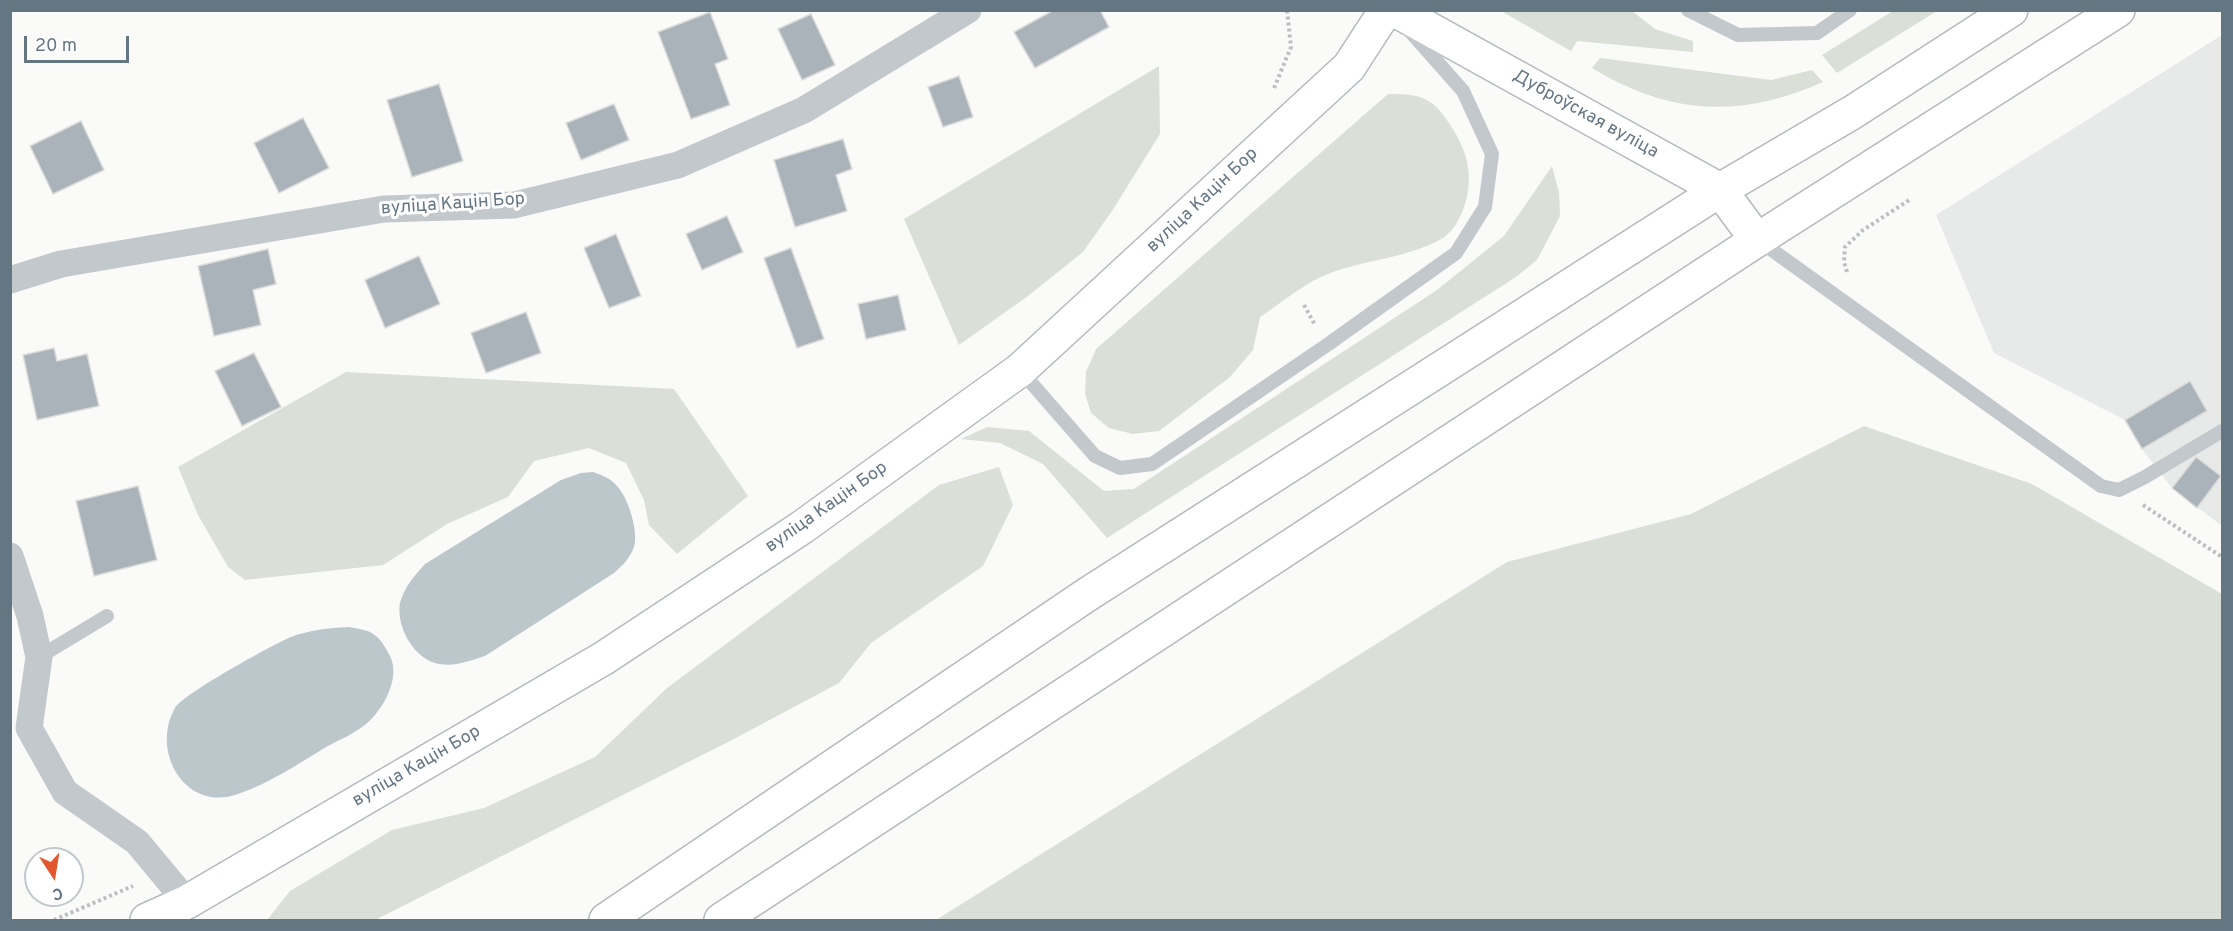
<!DOCTYPE html>
<meta charset="utf-8">
<style>
body{margin:0}
#map{position:relative;width:2233px;height:931px;overflow:hidden;background:#fafaf8;font-family:Overpass,sans-serif}
canvas{display:block}
.frame{position:absolute;inset:0;border:12px solid #657683;pointer-events:none}
.north{position:absolute;left:24px;top:847px;width:60px;height:60px;box-sizing:border-box;background:#fff;border:2px solid #c1c8cd;border-radius:50%;rotate:168deg;font-size:16px;font-weight:700;line-height:24px;text-align:center;color:#657683}
.north::after{content:'';display:block;margin:auto;width:21px;height:27px;background:#e4572e;clip-path:polygon(50% 0,100% 100%,50% 72%,0 100%)}
.scale{position:absolute;left:24px;top:36px;width:105px;height:27px;box-sizing:border-box;border:3px solid #657683;border-top:0;padding-left:8px;font-size:18px;line-height:21px;white-space:nowrap;color:#657683;-webkit-text-stroke:4px #fff;paint-order:stroke}
</style>
<div id="map">
<canvas width="2233" height="931"></canvas>
<div class="frame"></div>
<div class="north">С</div>
<div class="scale">20 m</div>
</div>
<script>
const context = document.querySelector('canvas').getContext('2d');
context.lineJoin = 'round';
function fillPath(path, color) { context.fillStyle = color; context.fill(path, 'evenodd'); }
function strokePath(path, color, width, dash) { context.strokeStyle = color; context.lineWidth = width; context.lineCap = dash ? 'butt' : 'round'; context.setLineDash(dash || []); context.stroke(path); }
function label(font, color, halo, rows, align = 'center') {
  context.font = font + ' Overpass,sans-serif'; context.lineWidth = 6; context.setLineDash([]); context.textBaseline = 'middle'; context.strokeStyle = halo; context.fillStyle = color; for (const [text, x, y, turn = 0] of rows) {
    context.save(); context.translate(x, y); context.rotate((+turn || 0) * Math.PI / 180); context.textAlign = isNaN(turn) ? turn : align; if (halo) context.strokeText(text, 0, 0); context.fillText(text, 0, 0); context.restore();
  }
}
fillPath(new Path2D(`
 M2222 35V526L2172 488 2142 449 2125 420 1994 353 1936 215Z`), '#e8e9e9');
fillPath(new Path2D(`
 M1501 11H1632L1655 29 1693 41V52L1577 41 1571 51Z
 M1893 11H1937L1837 73 1822 55Z
 M1600 58 1771 80 1812 70 1823 82C1741 119 1669 115 1592 68Z
 M1159 66 1160 134 1112 211 1083 252 1028 296 959 345 904 219Z
 M1388 94C1419 94 1431 96 1449 123 1463 144 1472 165 1468 191 1466 206 1457 229 1443 238 1404 261 1353 259 1313 281 1295 291 1278 305 1260 317L1253 350 1230 377 1159 431 1133 434 1109 428 1091 413 1085 394 1086 372 1096 349Z
 M1552 166 1559 193 1560 216 1537 260 1516 277 1107 538 1043 464 1000 443 961 439 987 427 1029 431 1104 491 1134 489 1437 290 1504 236Z
 M346 372 674 389 748 496 677 554 649 525 644 500 626 463 589 448 534 461 508 497 447 524 383 565 245 580 228 567 198 515 178 467Z
 M1864 426 2032 484 2222 594V920H936L1507 562 1691 514Z
 M999 467 1013 505 983 566 871 643 839 683 730 741 375 920H267L290 891 392 830 484 808 595 757 667 688 939 485Z`), '#dadfd7');
fillPath(new Path2D(`
 M593 472C602 475 610 478 617 486 628 497 639 532 634 547 630 558 623 565 614 573L485 656C469 661 451 668 435 663 412 656 396 625 400 603 404 587 415 575 425 564L561 480 581 473Z
 M349 627C373 631 378 633 390 656 401 678 383 710 366 724 354 734 339 740 326 747 298 764 270 783 238 794 186 813 150 752 175 708 183 694 272 645 291 637 310 630 328 628 349 627Z`), '#bbc7cb');
const building = new Path2D(`
 M1054 10H1100L1109 27 1035 68 1014 32Z
 M710 12 728 59 715 64 730 105 691 119 658 32Z
 M811 14 835 65 802 80 778 29Z
 M959 76 973 117 943 127 928 87Z
 M439 84 463 161 412 177 387 100Z
 M614 104 629 140 581 160 566 123Z
 M303 118 329 168 279 193 254 143Z
 M81 121 104 170 53 194 30 146Z
 M843 139 852 169 836 175 847 211 795 227 774 160Z
 M727 216 743 252 702 270 686 234Z
 M616 234 641 296 609 308 584 248Z
 M791 248 824 339 797 348 764 258Z
 M268 249 276 284 253 290 261 325 214 336 198 266Z
 M419 256 440 304 385 328 365 280Z
 M898 295 906 330 866 339 858 304Z
 M526 312 541 353 486 373 471 333Z
 M54 348 57 361 87 354 99 406 37 420 23 355Z
 M254 353 281 407 242 426 215 371Z
 M2190 381 2207 411 2142 449 2125 420Z
 M2196 457 2221 476 2197 508 2172 488Z
 M138 486 157 560 94 576 76 501Z`);
fillPath(building, '#aab3b9');
strokePath(building, '#dcdcda', 1.5);
const secondary = new Path2D(`
 M1395 10 1720 190 1757 240
 M147 920 187 902 604 658 801 528 1020 370 1349 67 1386 10`);
const highway = new Path2D(`
 M606 920 1088 594 1720 190 1853 112 2011 10
 M721 920 1757 240 2118 10`);
strokePath(secondary, '#b3babf', 36);
strokePath(highway, '#b4b9bd', 36);
strokePath(new Path2D(`
 M1274 88 1291 47 1287 10
 M1847 272 1844 262 1845 247 1863 230 1911 199
 M1304 305 1315 325
 M2143 505 2222 557
 M54 920 133 886`), '#bbbfc2', 4, [3, 3]);
strokePath(new Path2D(`
 M1688 10 1738 35 1817 33 1850 10
 M1758 240 2101 486 2119 490 2145 477 2222 431
 M1020 370 1095 456 1120 468 1152 464 1327 345 1456 253 1485 207 1492 154 1463 91 1409 30
 M39 657 107 616`), '#c3c8cc', 14);
strokePath(new Path2D(`
 M10 280 61 264 384 209 514 205 678 165 804 110 968 10
 M10 556 30 616 39 657 29 728 65 792 137 842 187 902`), '#c3c8cc', 27);
strokePath(secondary, '#fff', 33);
strokePath(highway, '#fff', 33);
label('18px', '#657683', '#fff', [
 ["Дуброўская вуліца",1585,115,29],
 ["вуліца Кацін Бор",1203,201,-43],
 ["вуліца Кацін Бор",453,205,-4],
 ["вуліца Кацін Бор",827,508,-35],
 ["вуліца Кацін Бор",417,767,-30]
]);
</script>
